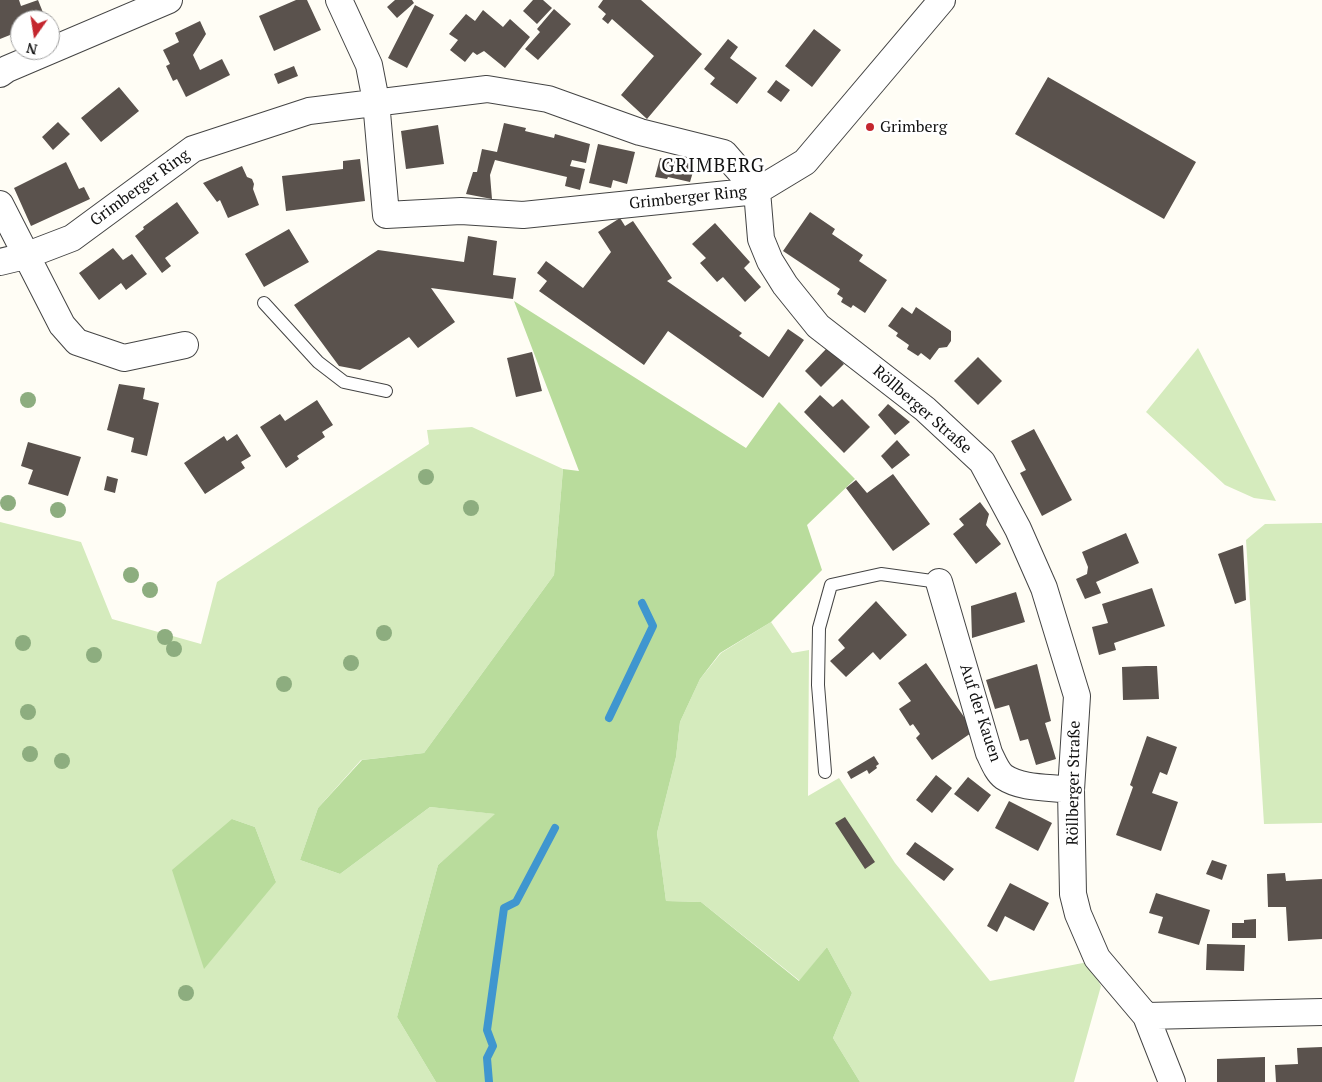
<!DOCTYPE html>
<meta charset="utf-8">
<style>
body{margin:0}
#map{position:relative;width:1322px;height:1082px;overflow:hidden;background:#fffdf5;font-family:"PT Serif",serif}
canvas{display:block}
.north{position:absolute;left:10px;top:10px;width:50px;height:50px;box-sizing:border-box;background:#fff;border:1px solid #a0a0a0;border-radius:50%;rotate:193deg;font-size:14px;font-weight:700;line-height:20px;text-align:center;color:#111}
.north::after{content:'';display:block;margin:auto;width:18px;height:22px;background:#c4262e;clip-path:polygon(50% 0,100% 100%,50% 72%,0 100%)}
</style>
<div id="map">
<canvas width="1322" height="1082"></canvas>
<div class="north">N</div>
</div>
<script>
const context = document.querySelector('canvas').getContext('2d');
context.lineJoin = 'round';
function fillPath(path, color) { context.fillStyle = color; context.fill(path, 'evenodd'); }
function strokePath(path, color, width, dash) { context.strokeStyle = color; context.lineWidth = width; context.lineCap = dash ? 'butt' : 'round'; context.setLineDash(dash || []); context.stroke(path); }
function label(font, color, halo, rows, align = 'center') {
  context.font = font + ' "PT Serif",serif'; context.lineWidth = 5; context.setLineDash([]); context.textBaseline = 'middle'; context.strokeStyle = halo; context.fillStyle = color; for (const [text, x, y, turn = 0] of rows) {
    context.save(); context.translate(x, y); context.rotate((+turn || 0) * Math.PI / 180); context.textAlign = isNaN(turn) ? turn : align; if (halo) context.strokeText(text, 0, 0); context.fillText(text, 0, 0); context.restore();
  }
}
fillPath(new Path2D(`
 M1198 348 1276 501 1254 498 1225 485 1146 412Z
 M472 427 563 469 554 575 424 753 361 760 318 808 300 860 340 874 430 807 496 814 438 865 397 1017 436 1082H0V522L81 542 112 619 201 644 217 582 429 444 427 430ZM232 819 255 827 276 882Z
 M1322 523V823L1264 824 1246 540 1265 524Z
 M771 622 792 653 809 650 808 796 839 778 895 863 990 981 1088 962 1101 986 1074 1082H860L833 1038 852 993 827 947 800 981 701 902 666 901 657 833 676 757 680 722 700 679 721 653Z`), '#d5ebbd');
fillPath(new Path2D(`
 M514 301 746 448 779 402 855 479 807 525 822 570 771 622 720 653 700 679 680 722 676 757 657 833 666 901 701 902 799 981 827 947 852 993 833 1038 860 1082H436L397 1017 438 865 495 814 430 807 340 874 300 860 318 808 362 760 424 753 554 575 563 469 579 471Z
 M232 819 255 827 276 882 204 969 172 870Z`), '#b9dc9c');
strokePath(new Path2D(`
 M609 718 653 626 642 603
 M489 1082 487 1058 493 1046 487 1030 504 908 516 902 555 828`), '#3f96cf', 8);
fillPath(new Path2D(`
 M0 0H19L21 6 38 0 46 20H20V31L0 39Z
 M296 0H307L321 30 274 51 259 16Z
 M395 0H412L414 3 397 18 387 7Z
 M533 0H543L552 8 537 24 523 11Z
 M603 0H641L702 54 647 119 621 95 654 56 612 19 608 24 602 19 606 14 598 7Z
 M415 5 434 15 407 68 388 58Z
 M554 9 571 24 538 60 525 49 540 32 537 29Z
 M483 10 503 27 510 19 530 37 505 68 484 51 477 55 473 52 465 62 450 50 458 40 449 34 466 14 475 21Z
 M200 21 206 34 193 55 200 70 222 59 230 75 186 97 177 79 173 81 166 66 170 64 163 50 179 42 175 33Z
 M814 29 841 50 812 87 785 66Z
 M728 39 738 47 730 58 757 78 737 104 710 84 715 78 704 69Z
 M294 66 298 76 278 84 274 74Z
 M1048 77 1196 162 1164 219 1015 134Z
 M776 80 790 90 781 102 767 92Z
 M119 87 139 111 101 142 81 118Z
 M58 122 70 134 53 150 42 137Z
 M504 123 526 128 525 131 554 138 555 134 590 144 586 163 572 160 570 166 585 169 580 190 565 186 567 177 495 160 490 175 492 199 466 194 473 172H477L482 149 497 152Z
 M438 125 444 164 406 169 401 131Z
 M598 144 635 152 627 184 613 180 611 188 589 183Z
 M660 158 672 161V159L695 165 690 182 668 177 667 179 655 177Z
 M360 159 365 201 286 211 282 176 343 169V161Z
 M66 162 79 189 84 187 90 199 31 226 14 188Z
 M242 166 247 177 252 179 254 184 253 189 259 205 228 218 220 200 217 202 203 183Z
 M177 202 199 233 165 258 171 266 162 273 135 236 144 229 143 227Z
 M810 212 835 229 832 234 863 255 859 261 887 280 865 313 853 305 851 308 841 302 843 298 837 294 840 289 783 251Z
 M620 218 625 226 633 221 672 278 667 281 742 333 739 336 769 357 788 329 804 340 763 398 668 331 644 365 539 291 547 281 537 273 546 261 583 288 611 252 598 232Z
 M715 223 750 262 744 268 761 287 745 302 723 277 717 282 700 263 706 258 692 244Z
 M289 229 309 262 264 287 245 254Z
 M468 236 497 241 493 275 516 278 513 299 431 288 455 322 418 348 409 337 360 370 339 366 294 305 378 250 464 262Z
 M113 248 123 260 132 254 147 274 126 290 121 283 99 300 79 273Z
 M902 307 912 314 916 307 951 331V341L947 347 939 348 930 360 921 353 918 356 907 349 909 345 896 336 898 333 888 326Z
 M827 348 844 364 821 387 805 371Z
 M532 352 542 391 516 397 507 358Z
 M978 357 1002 381 978 405 954 381Z
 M119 384 145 388 143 399 159 403 147 456 131 452 134 438 107 430Z
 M820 395 833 407 842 399 870 427 844 453 804 412Z
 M317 400 333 425 322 432 325 437 297 456 299 459 286 468 260 427 280 414 285 421Z
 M888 404 910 422 895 435 878 415Z
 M1034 429 1072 500 1042 516 1020 473 1026 470 1011 441Z
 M237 434 251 456 241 462 245 468 205 494 184 463 224 436 227 441Z
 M897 440 910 455 892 469 881 456Z
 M28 442 81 457 68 496 28 484 33 470 21 466Z
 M893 474 930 524 893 551 846 488 856 480 867 493Z
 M107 476 118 479 115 493 104 490Z
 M980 502 989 514 986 525 1001 544 976 564 953 534 964 525 959 519Z
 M1126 533 1139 563 1096 582 1101 593 1085 599 1076 579 1087 574 1088 567 1082 552Z
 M1243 545 1246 600 1235 604 1218 554Z
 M1152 588 1165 626 1114 643 1116 650 1099 655 1092 627 1108 623 1102 604Z
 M1016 592 1025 622 972 638 971 606Z
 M876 601 907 635 880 660 873 652 846 677 830 661 845 648 838 640Z
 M926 663 974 731 932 760 916 738 920 734 913 724 910 726 899 709 911 701 898 683Z
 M1037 664 1051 721 1045 723 1056 759 1036 765 1028 739 1020 741 1009 705 995 709 986 680Z
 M1146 666H1157L1159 699 1123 700 1122 667Z
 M1147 736 1177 747 1167 775 1160 772 1152 793 1178 802 1161 851 1116 835 1133 787 1130 785Z
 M874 756 879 764 876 766 877 768 869 774 867 770 851 779 847 772Z
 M936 775 952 788 932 813 916 800Z
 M968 777 991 795 978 812 954 794Z
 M1009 801 1052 823 1038 851 995 828Z
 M845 817 875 862 865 869 835 823Z
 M915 842 954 869 944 881 906 854Z
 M1212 860 1227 865 1222 880 1206 874Z
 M1285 873 1286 881 1322 879V939L1288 941 1286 907H1268L1267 874Z
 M1010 883 1049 903 1034 931 1005 916 997 932 987 926Z
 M1156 893 1210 910 1199 945 1158 933 1163 917 1149 913Z
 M1256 919V938H1232V923H1244V920Z
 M1207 944 1245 945 1244 971 1206 970Z
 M1322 1047V1082H1276L1275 1065 1298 1064 1297 1048Z
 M1265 1057V1082H1217V1059Z`), '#5a524d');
const lane = new Path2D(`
 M264 303 318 362 344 382 386 391
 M825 772 818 685 819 628 831 585 881 574 939 582`);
const street = new Path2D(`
 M339 0 369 65 376 101 386 215 461 211 523 215 757 191 805 162 942 0
 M0 74 7 69 169 0
 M757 191 761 239 770 261 785 285 818 326 925 409 982 462 1018 529 1044 588 1077 696 1071 790 1073 894 1078 914 1097 958 1146 1016 1172 1082
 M0 204 62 325 77 342 124 358 185 345
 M0 262 25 256 72 238 193 149 309 111 487 89 548 99 640 132 724 153 757 191
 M939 582 989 753C993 761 997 772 1004 777 1022 789 1050 787 1071 790
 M1146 1016 1322 1012`);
strokePath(lane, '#444', 14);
strokePath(street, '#444', 28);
strokePath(lane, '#fff', 12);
strokePath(street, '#fff', 26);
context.fillStyle = '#8dad7f';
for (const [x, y] of [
 [28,400],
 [426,477],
 [8,503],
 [471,508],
 [58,510],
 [131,575],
 [150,590],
 [384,633],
 [165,637],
 [23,643],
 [174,649],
 [94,655],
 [351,663],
 [284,684],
 [28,712],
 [30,754],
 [62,761],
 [186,993]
]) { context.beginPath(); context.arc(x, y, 8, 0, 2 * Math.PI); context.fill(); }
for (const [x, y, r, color] of [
 [870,127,5,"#c4262e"]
]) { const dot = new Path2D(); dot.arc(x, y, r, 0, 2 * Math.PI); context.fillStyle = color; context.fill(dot); strokePath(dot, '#fff', 2); }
label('16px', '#111', '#fff', [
 ["Grimberg",880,127]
], 'left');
label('16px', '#111', '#fff', [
 ["Grimberger Ring",140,188,-36],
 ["Grimberger Ring",688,198,-6],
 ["Röllberger Straße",922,410,41],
 ["Auf der Kauen",980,713,72],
 ["Röllberger Straße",1074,783,-89]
]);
context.letterSpacing = '1px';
label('19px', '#111', '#fff', [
 ["GRIMBERG",713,167]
]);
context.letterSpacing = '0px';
</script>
